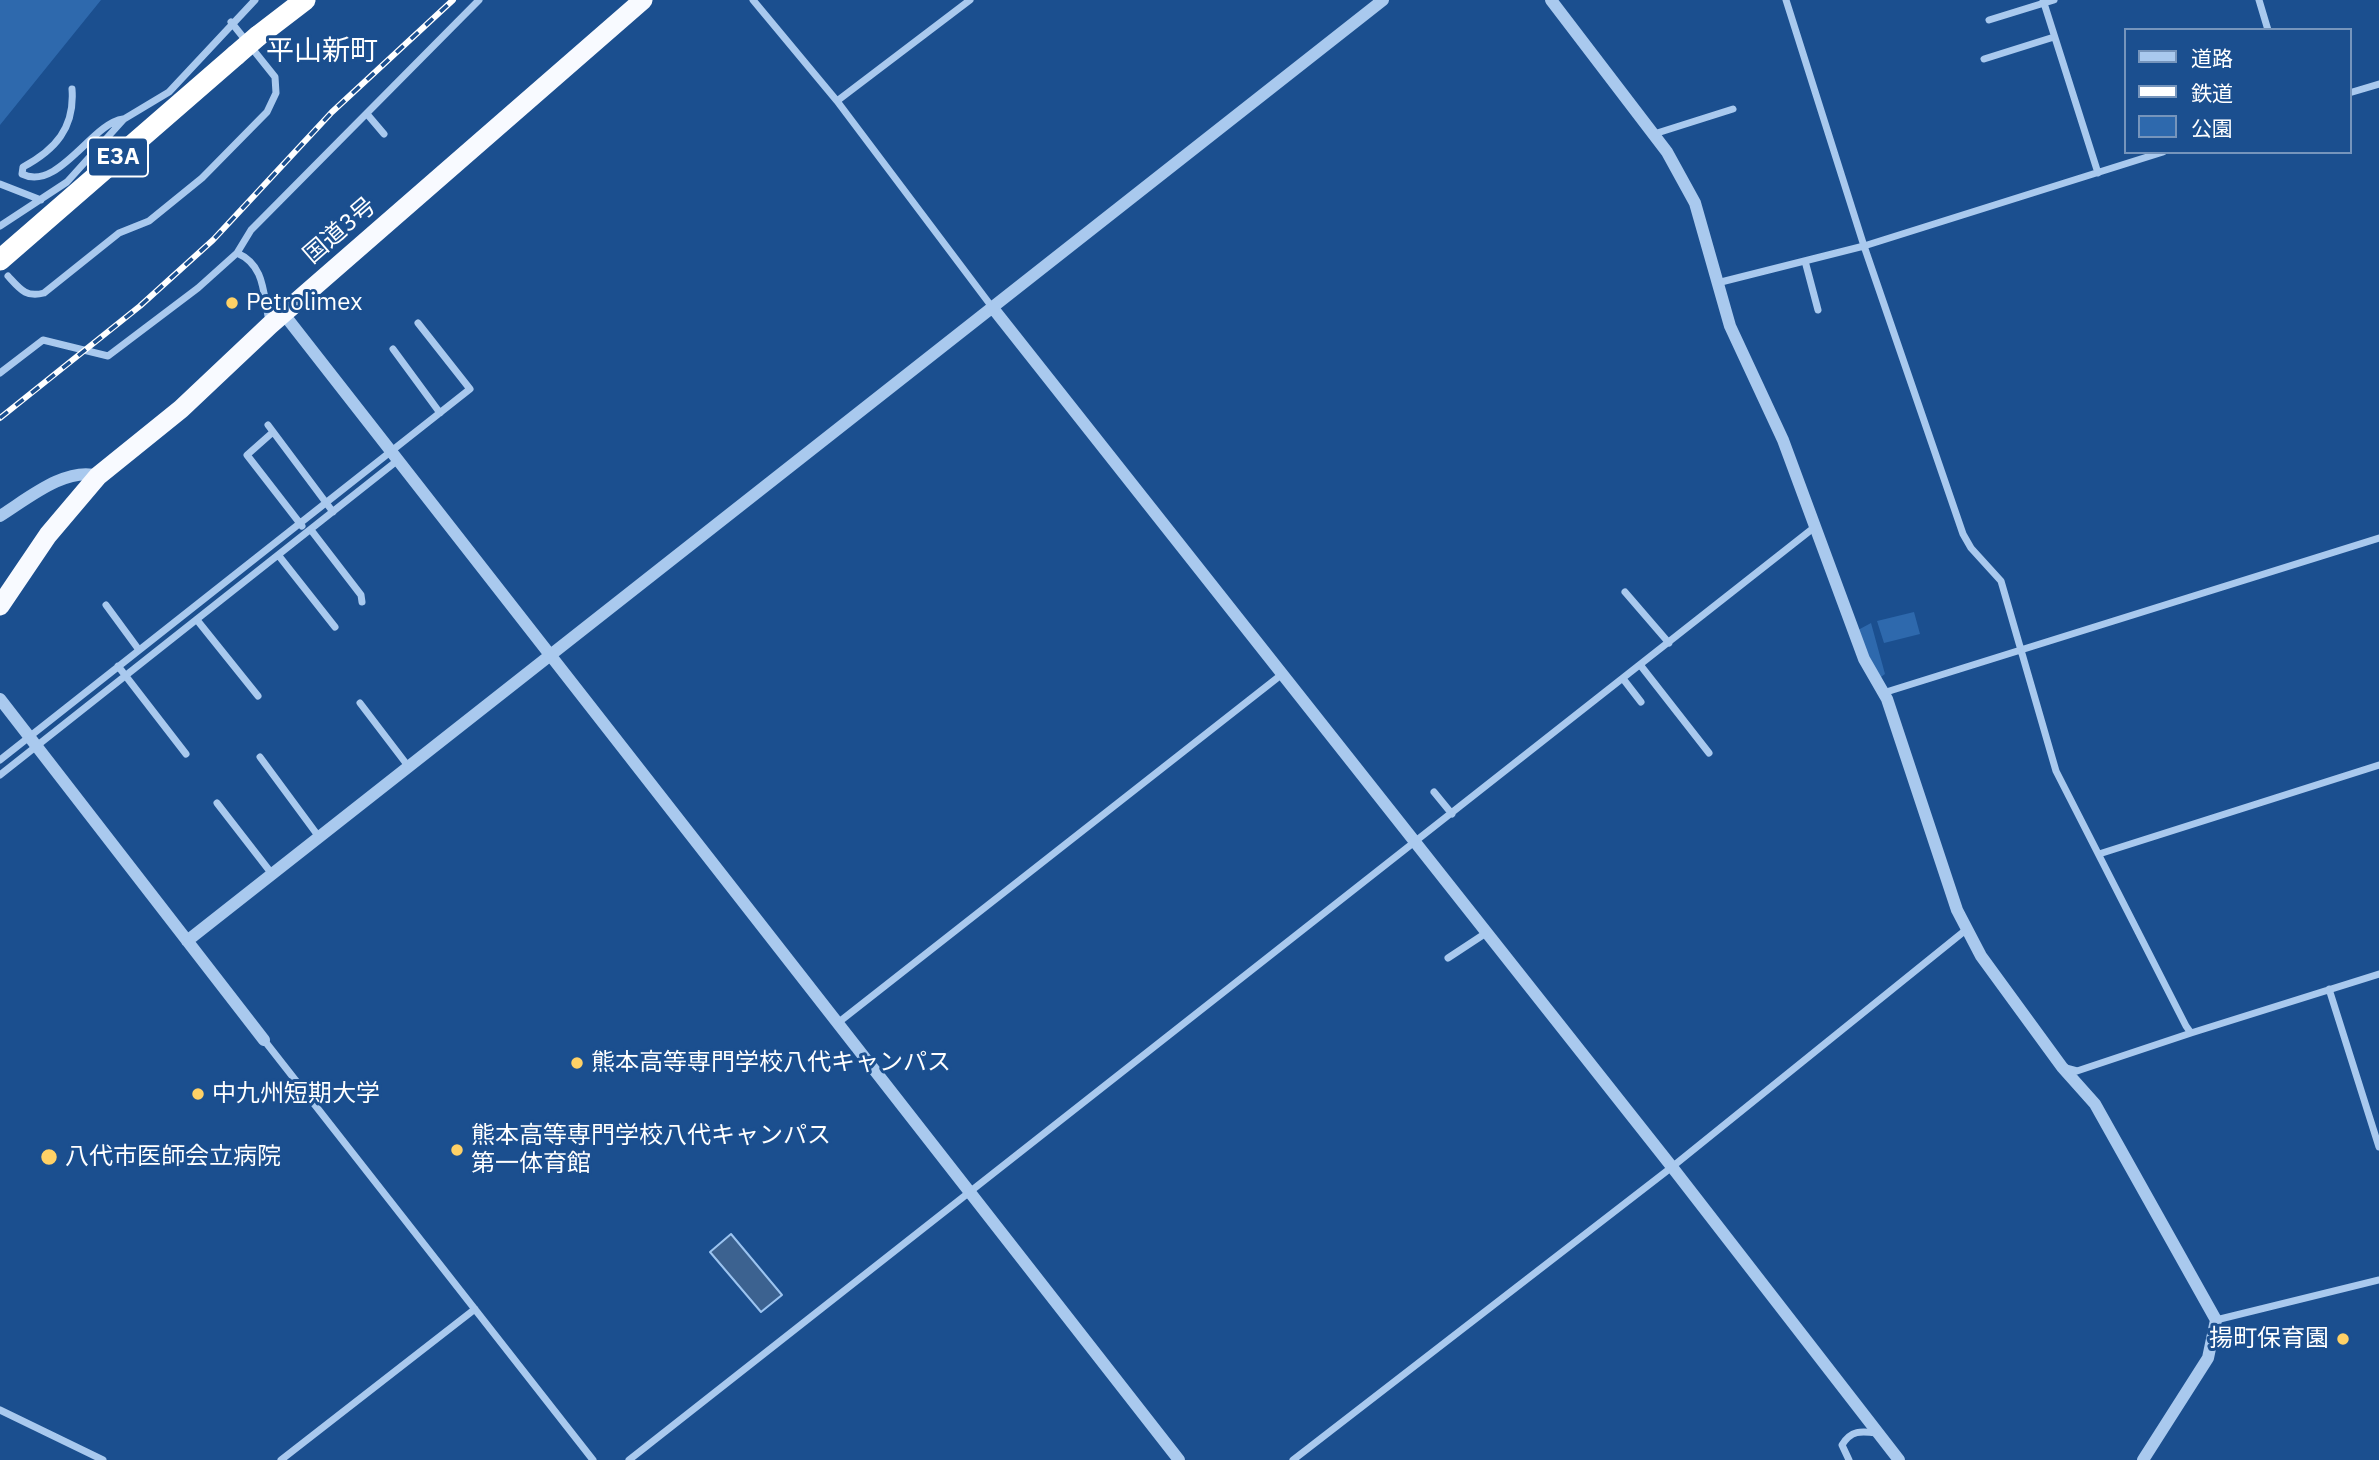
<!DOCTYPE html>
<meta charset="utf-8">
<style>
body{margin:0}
#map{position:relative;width:2379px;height:1460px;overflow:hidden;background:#1b4f8f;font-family:"IBM Plex Sans","Noto Sans JP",sans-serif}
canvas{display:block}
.legend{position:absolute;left:2124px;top:28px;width:228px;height:126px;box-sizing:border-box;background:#1b4f8f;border:2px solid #7695bc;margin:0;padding:9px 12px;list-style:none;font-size:21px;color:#fff}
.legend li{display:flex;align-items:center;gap:14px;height:35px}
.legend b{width:35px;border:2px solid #7695bc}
</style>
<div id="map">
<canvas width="2379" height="1460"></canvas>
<ul class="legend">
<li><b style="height:9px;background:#a9c9ee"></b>道路</li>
<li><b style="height:9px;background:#fff"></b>鉄道</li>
<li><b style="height:19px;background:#2e69ad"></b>公園</li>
</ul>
</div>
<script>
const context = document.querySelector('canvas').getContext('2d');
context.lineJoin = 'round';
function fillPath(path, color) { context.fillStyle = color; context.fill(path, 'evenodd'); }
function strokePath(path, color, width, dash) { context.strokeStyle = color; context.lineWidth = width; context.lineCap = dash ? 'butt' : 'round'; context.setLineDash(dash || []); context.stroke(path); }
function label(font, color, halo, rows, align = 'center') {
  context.font = font + ' "IBM Plex Sans","Noto Sans JP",sans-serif'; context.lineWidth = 6; context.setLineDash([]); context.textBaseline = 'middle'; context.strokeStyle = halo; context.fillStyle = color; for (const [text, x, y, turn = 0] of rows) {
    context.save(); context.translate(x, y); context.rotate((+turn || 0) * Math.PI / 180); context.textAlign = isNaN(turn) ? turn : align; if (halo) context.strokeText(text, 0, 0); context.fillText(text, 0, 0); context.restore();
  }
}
fillPath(new Path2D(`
 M0 0H101L0 125Z
 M1914 612 1920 634 1884 643 1877 621Z
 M1871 623 1885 674 1881 677 1868 657 1858 630Z`), '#2e69ad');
const water = new Path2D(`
 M731 1234 782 1295 761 1312 710 1252Z`);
fillPath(water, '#3c6290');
strokePath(water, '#9cc4f0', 2);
strokePath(new Path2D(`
 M753 0 837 101 992 307
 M1786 0 1864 246 1963 534 1971 548 2001 581 2056 771 2186 1026 2191 1033 2379 974
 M2043 0 2098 173
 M2259 0 2268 30
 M1989 20 2054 0
 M1984 59 2054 37
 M72 89C75 128 55 150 23 167L22 174C58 192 92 123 123 119
 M2349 93 2379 84
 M837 101 970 0
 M367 114 384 134
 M1654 134 1733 109
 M0 184 41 200
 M0 226 67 182 124 119 169 92 255 0
 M237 253 251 230 479 0
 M1805 261 1818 310
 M8 276C20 289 26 298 44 293L119 233 149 221 202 178 267 112 276 93 275 77 231 22
 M1717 283 1864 246 2163 152
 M393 349 440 413
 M0 373 43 340 108 356 198 288 237 253C265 265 263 293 269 321
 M268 425 333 512
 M273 432 247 455 302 526
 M311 530 361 595 362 602
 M279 556 335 627
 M1625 592 1669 643
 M106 605 139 650
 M197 620 258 696
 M118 666 186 754
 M1641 666 1709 753
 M1624 680 1641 702
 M1883 693 2379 538
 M360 703 408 766
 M260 757 319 837
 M0 760 470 389 418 323
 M0 775 398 460
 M1434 792 1452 814
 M217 803 272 874
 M2099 854 2379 765
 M1448 958 1486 933
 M2329 989 2379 1147
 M839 1022 1281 675
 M264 1040 593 1460
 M2066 1068 2077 1071 2191 1033
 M2216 1320 2379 1280
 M0 1410 103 1460
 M281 1460 475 1309
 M629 1460 1816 526
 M1293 1460 1672 1167 1967 929
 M1849 1460 1842 1445C1851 1430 1861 1431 1877 1433`), '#a9c9ee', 7);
strokePath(new Path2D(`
 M1551 0 1667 152 1695 203 1730 326 1783 440 1864 659 1887 699 1957 910 1981 956 2062 1067 2095 1104 2216 1320 2208 1358 2143 1460
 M992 307 1672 1167 1899 1460
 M283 313 1179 1460
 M0 516C26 500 66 466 98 476
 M0 699 264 1040
 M187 941 1383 0`), '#a9c9ee', 12);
strokePath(new Path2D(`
 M0 606 48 535 98 476 181 409 270 325 643 0`), '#f8faff', 19);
strokePath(new Path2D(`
 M258 36 305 0
 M0 260 236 55`), '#fff', 21);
const rail = new Path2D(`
 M0 418 140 306 213 240 332 112 453 0`);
strokePath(rail, '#fff', 6);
strokePath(rail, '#1b4f8f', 3.5, [10]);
strokePath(new Path2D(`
 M236 55 258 36`), '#fff', 21);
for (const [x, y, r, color] of [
 [232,303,7,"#ffd166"],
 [577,1063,7,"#ffd166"],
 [198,1094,7,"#ffd166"],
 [457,1150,7,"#ffd166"],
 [49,1157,9,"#ffd166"],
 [2343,1339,7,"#ffd166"]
]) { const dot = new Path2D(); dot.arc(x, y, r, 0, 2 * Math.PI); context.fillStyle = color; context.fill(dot); strokePath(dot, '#1b4f8f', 2.5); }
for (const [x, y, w] of [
 [118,157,60]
]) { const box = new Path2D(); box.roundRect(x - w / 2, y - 19.5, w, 39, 5); context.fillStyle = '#1b4f8f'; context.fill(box); strokePath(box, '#fff', 2); }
label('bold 23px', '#fff', null, [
 ["E3A",118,157]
]);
label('24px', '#fff', '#1b4f8f', [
 ["国道3号",340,231,-41]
]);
label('24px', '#fff', '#1b4f8f', [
 ["Petrolimex",246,303],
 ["熊本高等専門学校八代キャンパス",591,1063],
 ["中九州短期大学",212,1094],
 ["熊本高等専門学校八代キャンパス",471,1136],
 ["第一体育館",471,1164],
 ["八代市医師会立病院",65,1157],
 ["揚町保育園",2329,1339,"right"]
], 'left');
label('28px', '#fff', '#1b4f8f', [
 ["平山新町",322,52]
]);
</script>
